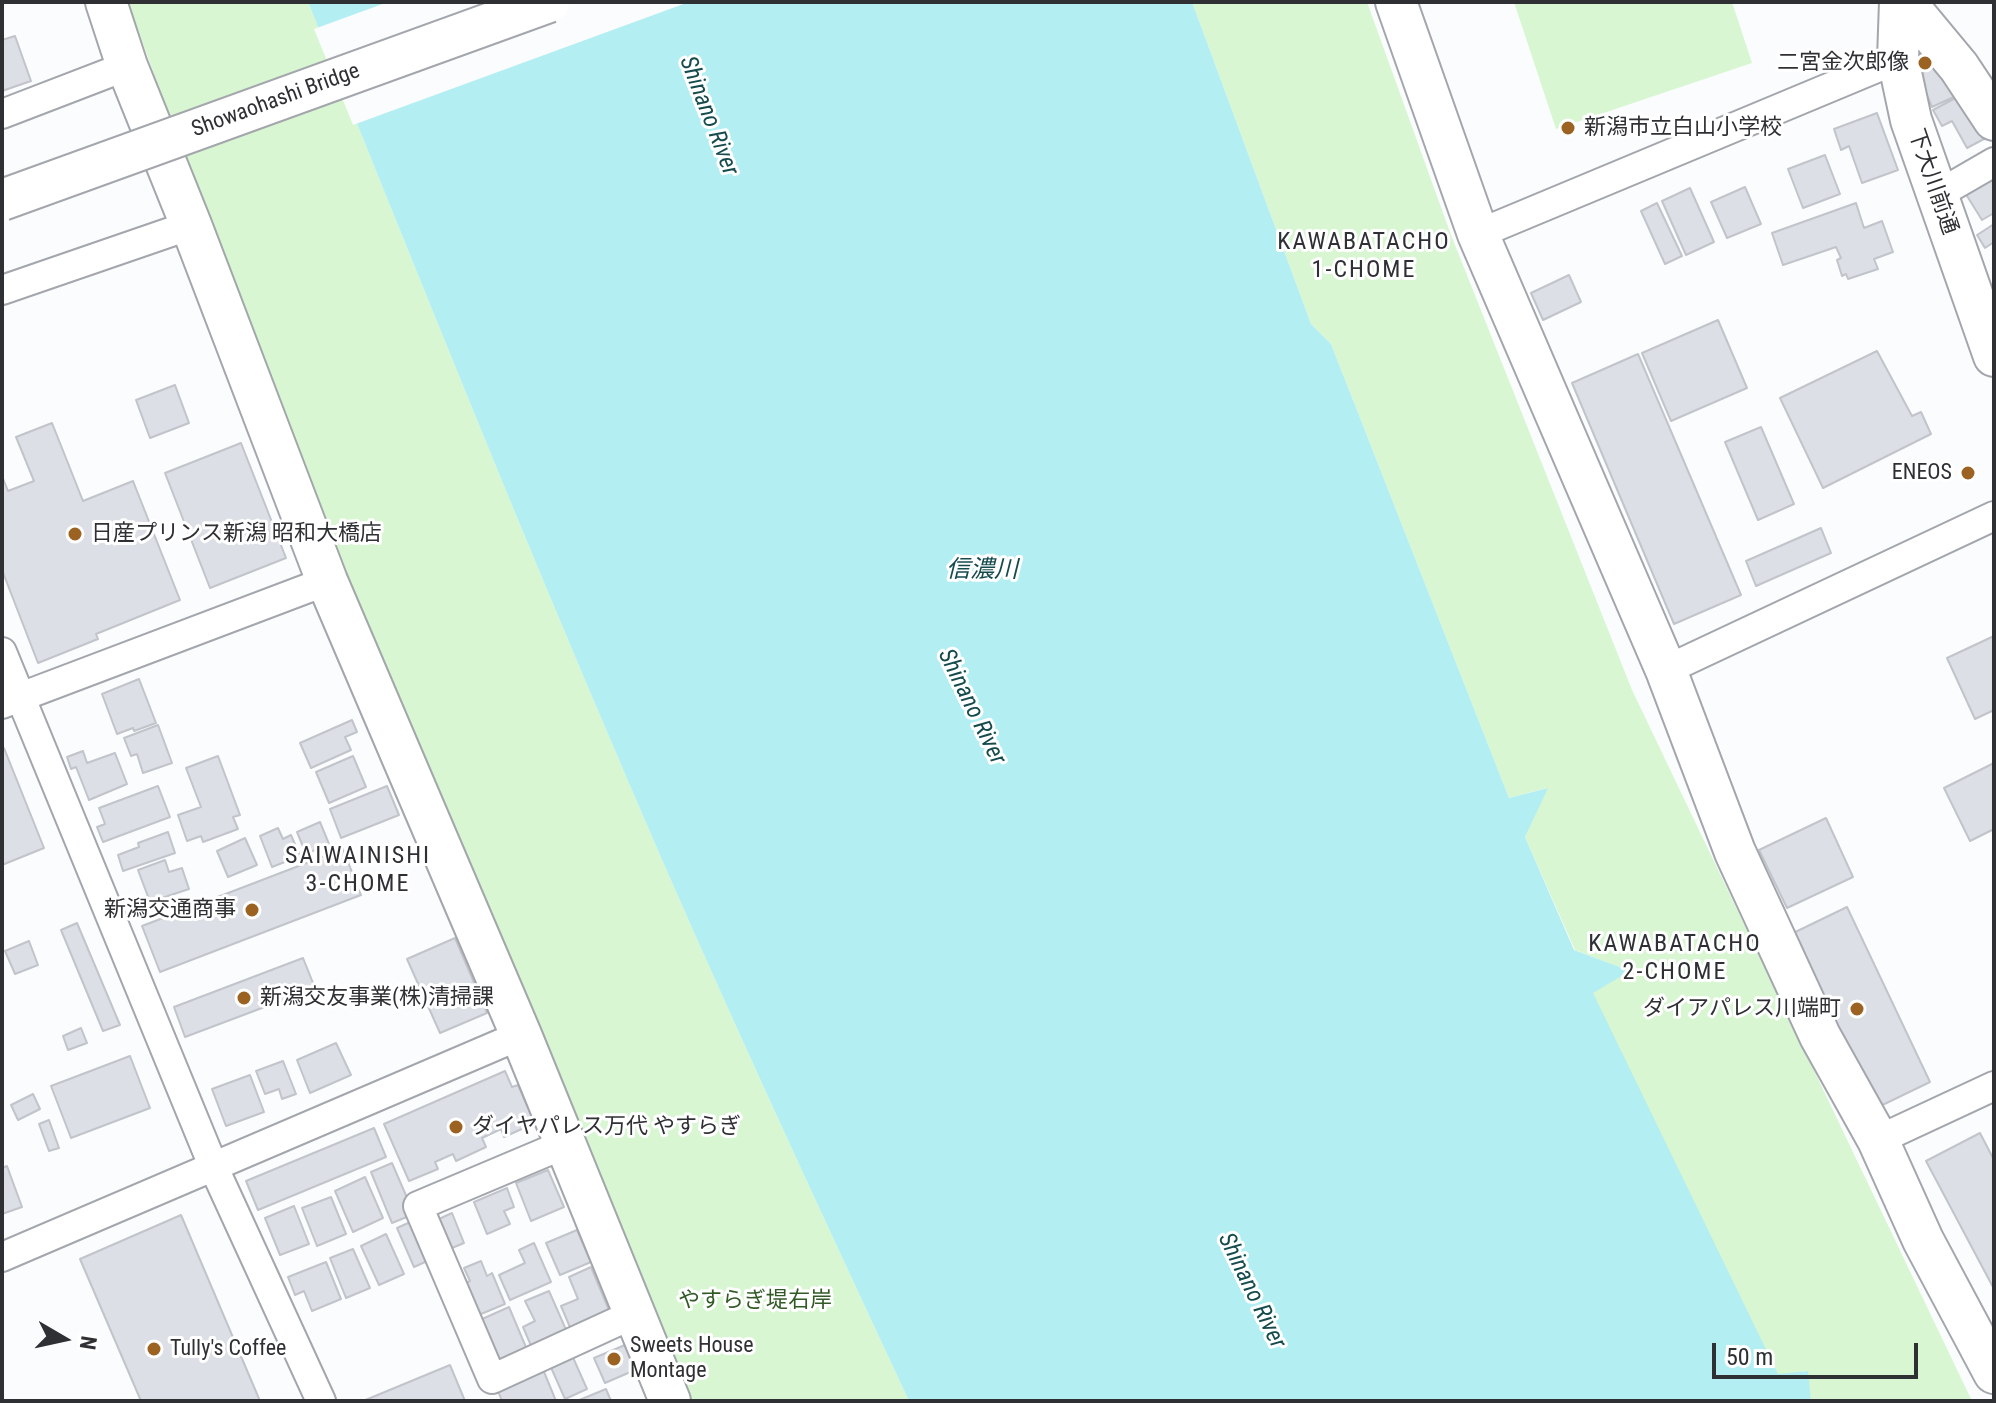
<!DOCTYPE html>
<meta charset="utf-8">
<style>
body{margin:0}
#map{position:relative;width:1996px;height:1403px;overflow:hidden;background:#fafcfe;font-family:"Roboto Condensed",sans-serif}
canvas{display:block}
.frame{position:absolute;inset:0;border:4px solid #2f3033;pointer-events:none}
.north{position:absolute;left:24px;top:1299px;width:80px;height:80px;-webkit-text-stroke:6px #fff;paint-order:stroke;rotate:99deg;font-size:22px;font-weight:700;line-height:32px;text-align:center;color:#2f3033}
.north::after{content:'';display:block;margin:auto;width:28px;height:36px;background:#2f3033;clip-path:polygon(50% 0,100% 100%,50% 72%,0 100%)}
.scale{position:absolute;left:1712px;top:1343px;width:206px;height:36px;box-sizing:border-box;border:4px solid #2f3033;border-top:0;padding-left:10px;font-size:24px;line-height:28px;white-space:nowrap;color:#2f3033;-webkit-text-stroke:6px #fff;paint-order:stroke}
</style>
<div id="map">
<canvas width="1996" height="1403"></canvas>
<div class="frame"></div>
<div class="north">N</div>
<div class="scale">50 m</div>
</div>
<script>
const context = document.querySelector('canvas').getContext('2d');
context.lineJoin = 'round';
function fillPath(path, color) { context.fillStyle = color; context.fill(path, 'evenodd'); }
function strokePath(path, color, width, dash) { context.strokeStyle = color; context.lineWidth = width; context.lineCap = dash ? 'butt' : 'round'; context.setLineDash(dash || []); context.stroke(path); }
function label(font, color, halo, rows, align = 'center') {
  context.font = font + ' "Roboto Condensed","Noto Sans JP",sans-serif'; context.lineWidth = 6; context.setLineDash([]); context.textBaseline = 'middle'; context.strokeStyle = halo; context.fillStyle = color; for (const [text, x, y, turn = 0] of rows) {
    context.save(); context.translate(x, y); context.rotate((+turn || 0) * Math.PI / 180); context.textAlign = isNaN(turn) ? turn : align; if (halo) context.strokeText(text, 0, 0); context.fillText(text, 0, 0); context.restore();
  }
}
fillPath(new Path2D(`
 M128 2H308C413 262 517 523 628 781 717 989 813 1195 909 1401H691L540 1052 404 723 205 215Z
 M1192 2H1367L1451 235 1632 690 1972 1401H1811L1807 1371 1778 1375 1592 993 1629 971 1575 950 1525 837 1547 788 1509 798 1331 344 1311 324Z
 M1514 2H1732L1752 63 1556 129Z`), '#d8f6d1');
fillPath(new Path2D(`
 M308 2H1192L1311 324 1331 344 1509 798 1548 788 1525 837 1574 950 1630 971 1593 993 1778 1374 1808 1371 1811 1401H909C813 1195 717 989 628 781 517 523 413 262 308 2Z`), '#b2eef2');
fillPath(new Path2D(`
 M388 2H689L353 125 314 29Z`), '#fafcfe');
const building = new Path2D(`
 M15 36 31 81 2 91V40Z
 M1943 63 1958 95 1932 107 1918 75Z
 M1961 95 1984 139 1967 148 1952 121 1942 126 1933 110Z
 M1877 113 1898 170 1862 183 1849 146 1841 150 1834 129Z
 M1825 155 1840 194 1803 208 1788 169Z
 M1994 168V213L1982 220 1962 188Z
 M1745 187 1761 224 1727 238 1711 202Z
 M1690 188 1714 242 1686 255 1662 201Z
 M1657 203 1682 256 1665 264 1641 211Z
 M1856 203 1864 228 1882 221 1893 252 1874 259 1878 269 1848 279 1846 274 1842 276 1837 260 1841 258 1836 247 1783 265 1772 233Z
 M1994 224V242L1985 248 1977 235Z
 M1569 275 1581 302 1543 320 1531 293Z
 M1718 320 1747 388 1671 421 1642 353Z
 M1877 351 1912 416 1921 412 1931 434 1823 488 1780 398Z
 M1638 354 1741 595 1674 624 1572 383Z
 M175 385 189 423 150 438 136 400Z
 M52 423 83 501 133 481 180 600 96 634 98 639 38 663 2 570V476L8 491 34 481 16 437Z
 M1761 427 1794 504 1758 520 1725 442Z
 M241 443 286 558 210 588 165 473Z
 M1821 528 1831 553 1756 586 1746 561Z
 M1994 636V710L1975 719 1947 658Z
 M139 679 156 723 134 731 133 728 117 734 102 694Z
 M352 720 357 732 345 737 351 750 311 768 300 743Z
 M158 725 172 763 143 773 137 754 131 756 124 738Z
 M4 748 44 848 2 865V749Z
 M83 751 87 763 115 753 127 784 89 800 76 767 71 769 67 757Z
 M218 756 240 815 233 817 238 829 203 842 201 836 187 841 178 815 201 807 186 768Z
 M353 756 366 787 329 803 316 772Z
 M1994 763V829L1970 841 1944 788Z
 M158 786 170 817 103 842 97 827 105 824 99 808Z
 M387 786 399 815 341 838 330 809Z
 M1826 818 1853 877 1787 908 1759 850Z
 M320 822 329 844 306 854 297 832Z
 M278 828 283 839 291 835 300 856 272 867 260 836Z
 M168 832 175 853 123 871 118 855 139 847 138 843Z
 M245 838 257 865 228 877 217 851Z
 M343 849 361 895 160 972 142 926Z
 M165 860 169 872 182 868 189 889 150 902 138 870Z
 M1847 907 1930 1082 1868 1112 1785 937Z
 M77 923 120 1025 103 1031 61 930Z
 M455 938 487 1013 440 1033 407 959Z
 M29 941 38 965 15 974 5 951Z
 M303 958 315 988 185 1037 174 1007Z
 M81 1028 87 1043 68 1050 63 1036Z
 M336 1043 351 1075 310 1093 297 1060Z
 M130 1056 150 1108 71 1138 51 1086Z
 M283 1061 296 1094 282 1099 279 1089 265 1094 256 1071Z
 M505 1071 512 1087 518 1085 535 1123 504 1137 501 1129 482 1138 486 1147 456 1161 453 1154 435 1162 438 1169 409 1181 384 1124Z
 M250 1075 264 1112 226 1126 212 1089Z
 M33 1094 40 1109 18 1120 11 1105Z
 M49 1120 59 1148 49 1151 39 1124Z
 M374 1128 386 1157 258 1210 246 1181Z
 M1980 1133 1994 1160V1289L1926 1161Z
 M392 1163 414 1214 392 1223 371 1172Z
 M7 1166 22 1207 2 1214V1168Z
 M548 1170 564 1207 531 1221 516 1183Z
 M365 1177 383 1218 353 1232 335 1191Z
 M507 1188 514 1207 504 1211 510 1224 487 1234 474 1202Z
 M331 1197 346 1234 317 1246 302 1208Z
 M294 1206 309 1244 280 1255 265 1218Z
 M452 1213 464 1243 440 1253 428 1224Z
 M181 1215 260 1401H141L80 1259Z
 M417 1219 434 1258 414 1267 397 1228Z
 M577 1230 591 1262 560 1275 546 1243Z
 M386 1234 404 1274 379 1285 361 1246Z
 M534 1243 551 1282 510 1300 499 1275 525 1263 519 1250Z
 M353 1249 370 1288 346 1298 330 1258Z
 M481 1261 487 1276 492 1273 505 1304 469 1319 456 1287 470 1281 464 1268Z
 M326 1262 341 1299 312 1311 304 1291 295 1295 288 1277Z
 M591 1267 611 1315 572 1332 561 1306 578 1299 569 1277Z
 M549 1291 567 1332 532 1348 523 1327 535 1321 525 1301Z
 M509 1307 528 1352 490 1368 471 1324Z
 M625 1345 635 1370 605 1383 594 1358Z
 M571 1353 587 1389 565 1399 549 1363Z
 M450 1365 465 1401H363Z
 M542 1367 556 1401H502L496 1386Z
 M606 1389 611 1401H577Z`);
fillPath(building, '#dcdfe5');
strokePath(building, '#c1c4ca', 2);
const street = new Path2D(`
 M2 114 127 66
 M1937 195 1994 162
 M1478 234 1898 59
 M2 290 191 225
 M2 652 214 1168 321 1401
 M1666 670 1994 516
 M2 704 327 581
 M1878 1140 1994 1086
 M565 1144 418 1206 492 1379 636 1313
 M2 1257 521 1035`);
const secondary = new Path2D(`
 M106 2 127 66 191 225 327 581 521 1035 670 1401
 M1396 2 1478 234 1666 670 1735 852 1820 1036 1878 1140 1923 1240 1994 1373
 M1900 2 1898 59 1911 120 1994 356
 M1905 2 1959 67 1994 120`);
strokePath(street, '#a3a6ac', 32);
strokePath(secondary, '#a3a6ac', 44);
strokePath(street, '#fff', 28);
strokePath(secondary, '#fff', 40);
const secondaryBridge = new Path2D(`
 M2 200 549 2`);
strokePath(secondaryBridge, '#a3a6ac', 44, []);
strokePath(secondaryBridge, '#fff', 40);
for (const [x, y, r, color] of [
 [1925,63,8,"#9c6221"],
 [1568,128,8,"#9c6221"],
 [1968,473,8,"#9c6221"],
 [75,534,8,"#9c6221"],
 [252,910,8,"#9c6221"],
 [244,998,8,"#9c6221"],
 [1857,1009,8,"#9c6221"],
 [456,1127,8,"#9c6221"],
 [154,1349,8,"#9c6221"],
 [614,1359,8,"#9c6221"]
]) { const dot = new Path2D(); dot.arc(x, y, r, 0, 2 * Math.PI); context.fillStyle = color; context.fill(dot); strokePath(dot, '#fff', 3); }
label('22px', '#2f3033', '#fff', [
 ["二宮金次郎像",1909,63,"right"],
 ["新潟市立白山小学校",1584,128],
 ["ENEOS",1952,473,"right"],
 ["日産プリンス新潟 昭和大橋店",91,534],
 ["新潟交通商事",236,910,"right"],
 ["新潟交友事業(株)清掃課",260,998],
 ["ダイアパレス川端町",1841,1009,"right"],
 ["ダイヤパレス万代 やすらぎ",472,1127],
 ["Sweets House",630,1346],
 ["Montage",630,1371],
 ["Tully's Coffee",170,1349]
], 'left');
label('22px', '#2f3033', '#fff', [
 ["Showaohashi Bridge",276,101,-20],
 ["下大川前通",1932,182,71]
]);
label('22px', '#325a27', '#fff', [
 ["やすらぎ堤右岸",755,1301]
]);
label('italic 24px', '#164b4e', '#fff', [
 ["Shinano River",708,116,69],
 ["信濃川",982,571],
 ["Shinano River",971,707,64],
 ["Shinano River",1251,1291,64]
]);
context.letterSpacing = '2px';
label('24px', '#2e3035', '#fff', [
 ["KAWABATACHO",1364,243],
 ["1-CHOME",1364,271],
 ["SAIWAINISHI",358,857],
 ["3-CHOME",358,885],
 ["KAWABATACHO",1675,945],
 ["2-CHOME",1675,973]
]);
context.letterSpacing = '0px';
</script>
